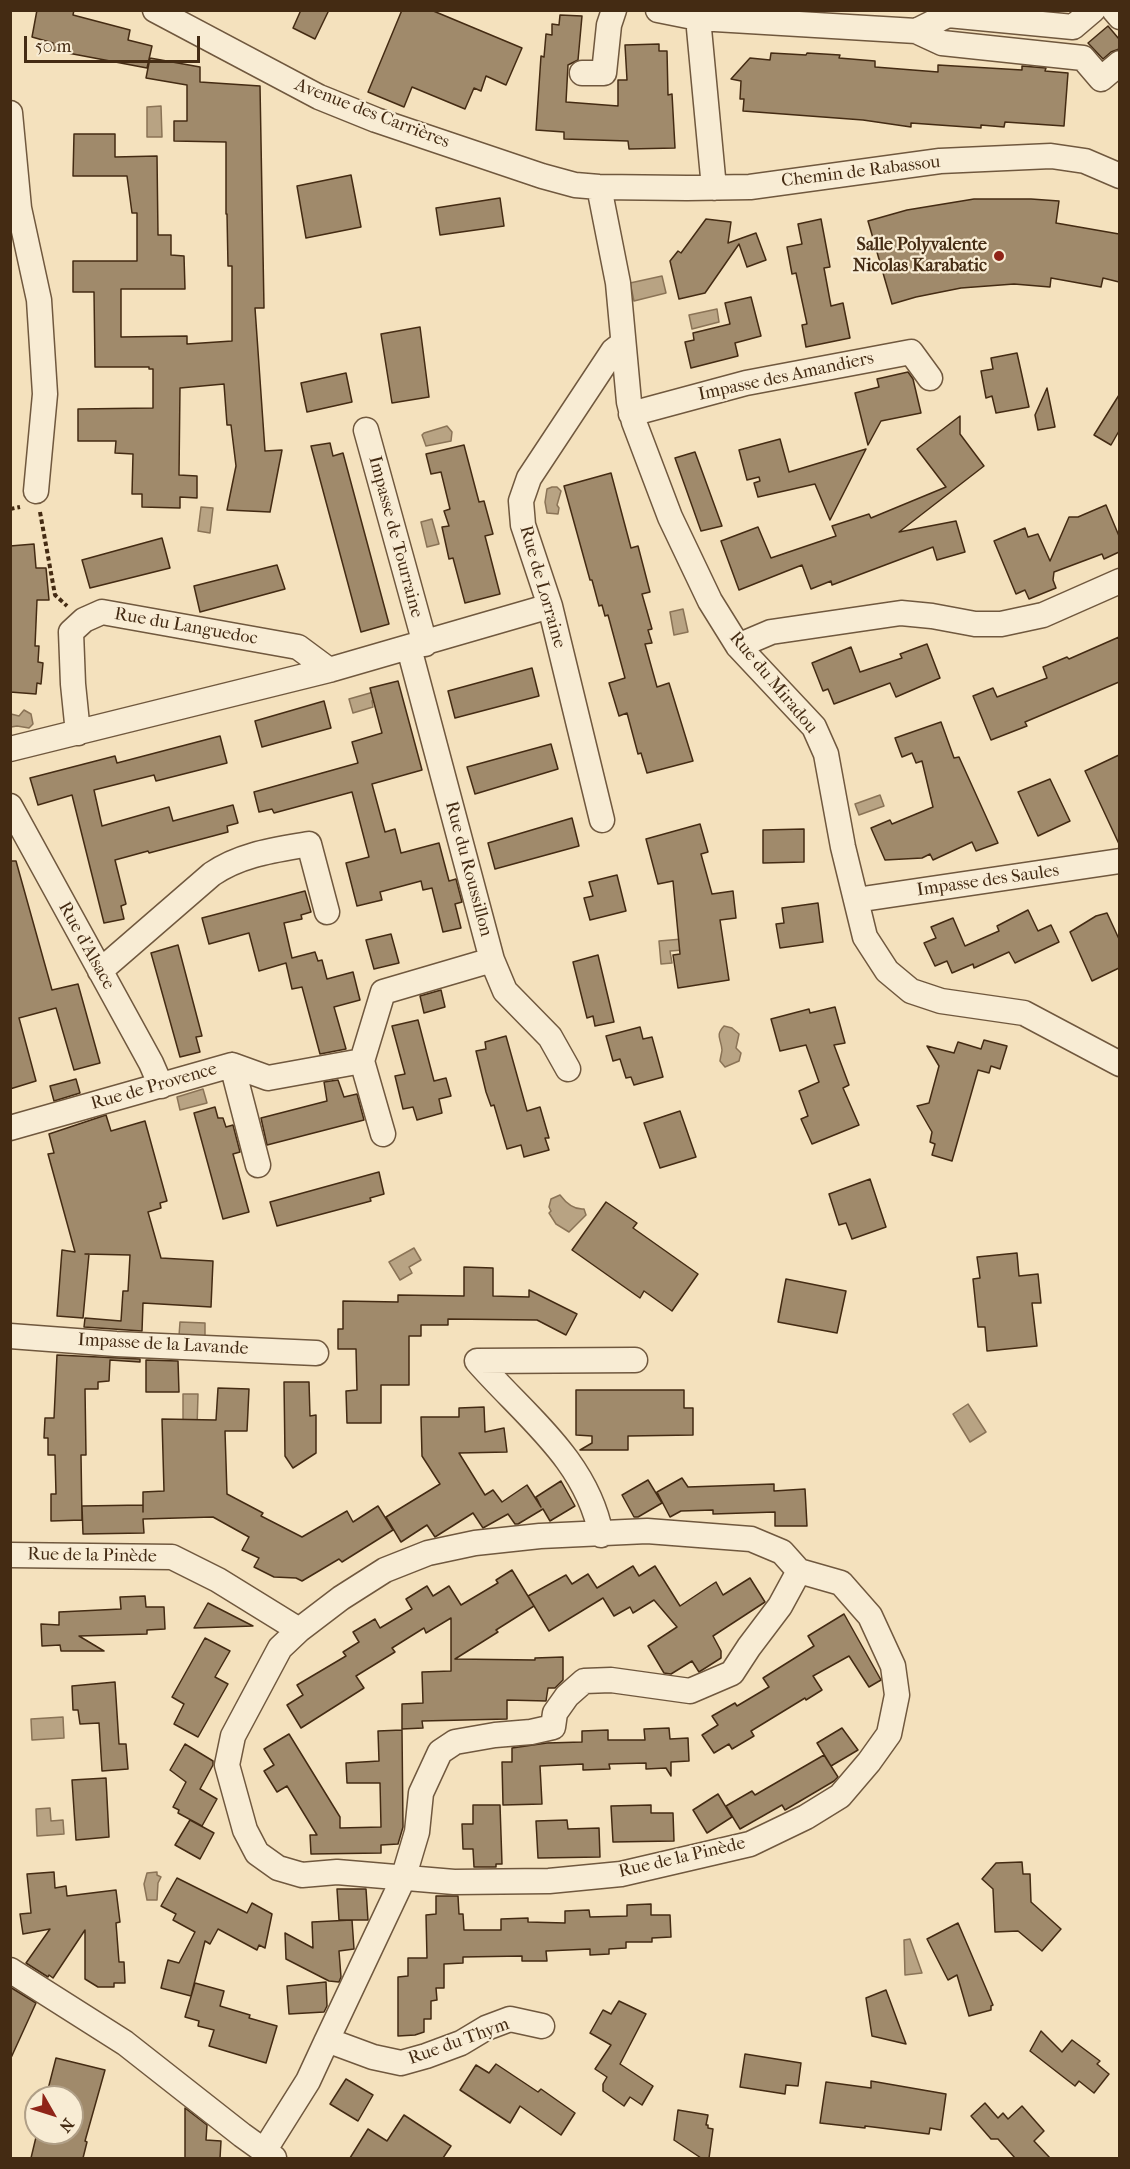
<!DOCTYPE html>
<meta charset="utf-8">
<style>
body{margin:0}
#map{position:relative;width:1130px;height:2169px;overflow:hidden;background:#f4e1bd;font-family:"IM FELL French Canon",serif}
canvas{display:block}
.frame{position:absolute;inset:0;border:12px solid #442b13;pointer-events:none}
.north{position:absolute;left:24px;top:2085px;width:60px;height:60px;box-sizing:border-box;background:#f8ecd4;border:2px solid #b09f87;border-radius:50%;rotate:129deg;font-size:16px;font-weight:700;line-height:24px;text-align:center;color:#442b13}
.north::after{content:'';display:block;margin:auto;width:21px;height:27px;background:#8f2418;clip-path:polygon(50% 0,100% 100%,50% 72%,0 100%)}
.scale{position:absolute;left:24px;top:36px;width:176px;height:27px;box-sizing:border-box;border:3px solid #442b13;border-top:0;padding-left:8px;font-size:18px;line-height:21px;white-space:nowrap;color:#442b13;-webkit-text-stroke:4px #f8ecd4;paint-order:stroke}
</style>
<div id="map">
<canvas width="1130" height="2169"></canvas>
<div class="frame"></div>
<div class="north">N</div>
<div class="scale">50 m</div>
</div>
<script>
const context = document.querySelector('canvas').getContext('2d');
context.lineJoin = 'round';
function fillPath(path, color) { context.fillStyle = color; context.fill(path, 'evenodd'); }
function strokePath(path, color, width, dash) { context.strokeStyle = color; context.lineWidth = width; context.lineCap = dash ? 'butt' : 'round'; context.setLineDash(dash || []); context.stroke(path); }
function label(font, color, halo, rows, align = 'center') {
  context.font = font + ' "IM FELL French Canon",serif'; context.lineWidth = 4.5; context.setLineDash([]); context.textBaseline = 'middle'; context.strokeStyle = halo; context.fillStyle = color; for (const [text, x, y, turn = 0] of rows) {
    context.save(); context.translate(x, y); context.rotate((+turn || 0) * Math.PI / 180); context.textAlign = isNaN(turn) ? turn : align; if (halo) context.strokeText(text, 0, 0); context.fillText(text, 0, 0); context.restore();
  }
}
const water = new Path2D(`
 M161 106 162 137H147V107Z
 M662 276 666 293 634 301 630 283Z
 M717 309 719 322 692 329 689 315Z
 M447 426 452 432 451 441 426 446 422 435 424 433Z
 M552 487H557L561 491 557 505 559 508 558 514 547 513 545 502 547 489Z
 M201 507 213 508 210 533 198 531Z
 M432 519 439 544 427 547 421 522Z
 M683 609 688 632 674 635 670 612Z
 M377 691 379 699 372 701 373 707 353 713 349 699Z
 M24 710 31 714 33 724 29 728 17 726 11 727V714L19 716Z
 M880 795 884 806 859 815 855 804Z
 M682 939 683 950 670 951 672 963 661 964 659 941Z
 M724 1026 732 1028 739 1034 736 1048 741 1053 739 1061 725 1067 720 1061C720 1060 722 1051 722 1050 721 1038 715 1036 724 1026Z
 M203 1089 207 1103 180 1110 177 1097Z
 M560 1195C566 1203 574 1210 584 1209L586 1215 569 1232 556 1224 549 1213 551 1211 549 1207 551 1199Z
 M414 1248 421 1260 409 1267 412 1273 400 1280 389 1262Z
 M180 1322 205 1323V1337L179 1336Z
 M183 1394H198L197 1428H183Z
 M968 1404 986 1432 970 1442 953 1414Z
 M63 1717 64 1738 32 1740 31 1719Z
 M50 1808 51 1821 63 1820 64 1834 37 1836 36 1809Z
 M157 1872V1875L161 1877 158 1883 157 1900H147L144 1884 147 1873Z
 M910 1939 922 1973 905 1975 904 1940Z`);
fillPath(water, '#b8a383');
strokePath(water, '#8a7356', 1.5);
const building = new Path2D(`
 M37 10H74L73 15 130 30 128 40 152 46 147 68 52 50 53 43 32 37Z
 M301 10H329L315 39 293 28Z
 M402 10H431L522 48 506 85 486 76 481 91 474 88 465 109 412 87 404 107 368 92Z
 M560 15 582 16 578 60 568 65 566 102 618 106V80H627L625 45 659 44V51H667L668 95 672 94 675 148 629 149 628 141 564 139V132L536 130 541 56 544 57 546 34 552 35V24L559 25Z
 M1108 26 1119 39V49L1111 52 1103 59 1088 43Z
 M771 53 806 55 807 53 840 55 839 58 875 61V67L938 72V65L1022 70V66L1046 68 1045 71 1068 73 1064 126 1005 122 1004 127 981 125V128L911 123V127L863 120 743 111 744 99H740L741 81 731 79 750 58 770 60Z
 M150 58 200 67V82L260 86 264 308H255L265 451 282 450 270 512 227 510 236 466 231 425H227L224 384 180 388 179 475 197 476V498L180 497V508L142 507V494H132L133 454 115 453 116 441H78V409L153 408V369H149V367H95L94 292H73V261H137V213H132L127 176H73L74 134H115V157L157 156 158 235H171V255L184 256 185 289H121V337L187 336V344L232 341V266H228L227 214H226V142L174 141V121H187V85L146 78Z
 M351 175 361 227 306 238 297 186Z
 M500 198 504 226 440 235 436 208Z
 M974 199H1031L1059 201 1056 223 1119 234V282L1103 278 1101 287 1051 278 1050 287 1014 284 961 288 916 297 892 304 868 221 907 210Z
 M706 219 731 222 728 243 756 233 766 260 747 267 739 244 705 293 679 299 670 261 678 251 681 253Z
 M821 219 830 267 824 268 831 306 843 303 850 338 806 347 802 325 807 324 796 273 792 274 787 247 802 244 798 224Z
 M751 297 761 336 735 343 738 356 691 368 685 342 694 340 693 333 730 324 725 303Z
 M420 327 429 397 392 403 381 334Z
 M1017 353 1029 407 996 413 992 396 986 398 981 371 993 369 991 358Z
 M908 372 913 379 921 413 881 421 868 445 855 393 879 387 877 379Z
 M346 373 352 402 307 412 301 383Z
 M1047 388 1055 427 1038 430 1035 415Z
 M1119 395V431L1111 445 1094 435Z
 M960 416V434L984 466 899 532 956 521 965 552 937 560 933 547 832 585 831 581 811 589 802 565 739 590 721 541 758 527 771 558 836 536 832 526 869 514 871 518 946 487 917 449Z
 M780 439 789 472 866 449 830 520 815 484 758 497 754 483 760 481 759 477 747 480 739 450Z
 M330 443 333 456 343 453 389 624 361 632 311 446Z
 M464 445 479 502 484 501 493 534 485 536 500 594 465 603 453 558 449 559 442 527 449 526 444 511 450 509 441 472 431 474 426 454Z
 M695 452 722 526 701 531 675 458Z
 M611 473 631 548 638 546 650 592 642 594 652 629 648 630 652 643 645 644 657 687 669 683 693 761 647 773 641 753 638 754 627 713 619 716 609 683 625 678 608 615 605 616 602 605 599 606 592 580H590L564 486Z
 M1106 505 1119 536V552L1104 559 1102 554 1054 572 1053 580 1056 588 1029 599 1025 590 1016 594 994 541 1025 528 1028 537 1038 534 1050 561 1069 517H1078Z
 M162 538 170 568 90 588 82 560Z
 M34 544 36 568H46L49 600H37L35 646H39L38 662 43 663 41 684 37 683 36 694 10 692V546Z
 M277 565 285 589 200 612 194 586Z
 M1119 637V682L1025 722 1027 726 991 740 973 696 993 688 997 697 1047 678 1043 667 1067 657 1069 659Z
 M927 644 940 678 896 697 890 683 834 704 828 689 823 691 812 663 851 647 860 672 902 658 900 654Z
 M532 668 539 696 455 718 448 691Z
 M398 681 422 770 372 784 385 832 395 829 401 853 439 843 449 881 456 879 462 902 455 904 461 928 443 932 432 888 423 890 421 881 380 892 382 900 357 906 346 863 369 857 352 792 274 813 272 809 259 812 254 792 358 763 352 742 382 733 370 688Z
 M324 701 331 728 262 747 255 721Z
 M941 722 954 758 959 757 998 843 976 851 972 842 933 860 930 854 922 858 885 860 871 828 890 820 892 824 933 807 922 761 916 763 912 753 902 757 895 738Z
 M220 736 227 763 156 781 154 775 94 790 102 826 169 807 173 821 233 805 238 823 227 826 228 832 149 853 148 851 115 860 126 904 121 906 124 919 104 923 72 795 38 805 30 778 115 756 117 763Z
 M551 744 558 769 475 794 467 767Z
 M1119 755V844L1085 771Z
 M1050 779 1070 821 1038 836 1018 792Z
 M572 818 579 846 495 869 488 843Z
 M700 824 708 852 701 854 712 894 733 891 736 918 720 920 729 980 678 988 673 955 680 954 673 881 658 884 646 839Z
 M804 829V862L763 863V830Z
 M10 861H16L52 990 78 984 100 1063 74 1070 56 1008 19 1018 36 1081 10 1089Z
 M617 875 626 911 590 920 584 898 593 896 589 882Z
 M305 891 311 912 301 915 302 919 284 923 292 958 315 952 318 961 322 960 327 979 353 972 360 1000 334 1007 346 1049 320 1054 302 987 292 989 286 963 259 971 249 933 209 944 202 918Z
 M818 903 823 942 780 948 776 924 784 923 782 908Z
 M1028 910 1038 931 1051 925 1059 942 1015 963 1009 952 974 968 973 964 952 973 947 961 935 966 924 943 936 938 931 927 953 918 965 946 999 931 997 926Z
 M1107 913 1119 939V968L1092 981 1070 932 1096 916Z
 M391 934 399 963 374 969 366 940Z
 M178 945 202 1036 196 1037 200 1052 180 1057 151 953Z
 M598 955 614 1022 595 1026 593 1016 587 1018 573 962Z
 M441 990 445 1007 424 1013 420 996Z
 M835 1007 845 1043 834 1045 849 1085 843 1088 859 1125 812 1144 801 1119 808 1116 799 1091 819 1082 806 1045 780 1051 771 1019 809 1009 810 1013Z
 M418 1020 434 1081 446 1078 451 1096 439 1099 442 1113 417 1120 413 1107 403 1109 395 1076 405 1074 392 1026Z
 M640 1027 643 1039 652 1037 663 1077 634 1085 631 1077 626 1078 620 1059 613 1061 606 1036Z
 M506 1036 527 1111 540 1107 549 1138H545L549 1150 524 1157 521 1145 507 1149 494 1105 491 1106 486 1092 476 1051 486 1049 485 1042Z
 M984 1040 1007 1046 1000 1069 991 1066 989 1073 978 1070 952 1161 932 1155 935 1144 930 1142 932 1132 917 1106 929 1103 939 1066 927 1046 954 1053 958 1042 981 1049Z
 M76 1079 80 1093 54 1101 50 1086Z
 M338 1080 344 1097 357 1094 364 1120 267 1145 261 1118 327 1101 324 1082Z
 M215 1107 218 1118H223L226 1127 233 1125 240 1152 233 1154 249 1212 223 1219 194 1113Z
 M680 1111 696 1157 660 1168 644 1123Z
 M106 1115 111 1131 145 1121 167 1201 160 1203 161 1208 148 1212 161 1258 213 1261 211 1307 143 1303 142 1331 84 1327 85 1318 121 1321 123 1291H128L130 1255 85 1254H89L83 1318 57 1316 62 1250 75 1252 48 1154 54 1153 49 1134Z
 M379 1172 384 1194 370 1198 371 1201 277 1226 270 1202Z
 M870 1179 886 1227 852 1239 846 1223 839 1225 829 1194Z
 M606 1202 637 1223 633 1228 698 1274 672 1311 644 1291 640 1298 572 1250Z
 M1017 1253 1019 1276 1038 1274 1041 1303H1032L1037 1346 987 1351 985 1327H978L973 1279 980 1278 977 1257Z
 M464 1267 493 1268V1296L529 1297V1290L577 1314 566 1335 537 1320 448 1319V1325H421V1336H409V1385H381V1423H347L346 1391 357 1390 356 1349H338V1329H343V1301L398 1302V1295L464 1296Z
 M786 1279 846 1291 837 1333 778 1322Z
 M57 1355 140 1359V1362L110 1360 109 1381 98 1382V1389H85L86 1455H81L82 1520 51 1521V1494H56L55 1455H48V1438H44L45 1418H54Z
 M146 1360 178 1361 179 1392H146Z
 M284 1382H309L310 1416 316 1415V1453L293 1468 285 1456Z
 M218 1388 249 1389 247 1431H225L227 1494 263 1513 261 1516 302 1537 347 1511 353 1522 378 1506 393 1530 342 1562 339 1559 302 1581 296 1578 274 1577 254 1567 259 1558 242 1550 249 1537 213 1517 143 1519 144 1533 83 1534 82 1506 143 1505V1512V1492L164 1491 162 1419 216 1420Z
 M576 1390H684V1408H693V1435L628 1436V1450H580L592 1443V1436L576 1435Z
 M484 1407 485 1432 504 1428 507 1452 459 1453 485 1495 493 1490 502 1502 527 1485 541 1507 536 1497 561 1481 575 1506 550 1521 543 1509 518 1524H515L508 1514 483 1528 473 1513 435 1537 427 1525 401 1542 386 1517 440 1484 422 1456 421 1417H459V1408Z
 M682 1478 688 1487 774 1484V1491L805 1489 807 1526H775V1512L713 1514V1510L681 1511 670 1517 657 1492Z
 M648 1480 662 1503 638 1517H634L622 1495Z
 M633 1566 639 1576 655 1566 680 1606 716 1582 723 1595 750 1578 765 1602 713 1636 721 1651V1658L699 1672 692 1661 671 1674 664 1673 648 1646 677 1627 654 1600 633 1613 630 1607 614 1616 603 1598 549 1631 528 1596 566 1575 572 1584 588 1574 597 1588Z
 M512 1570 534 1606 496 1630 498 1632 455 1659 535 1660V1658L563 1657V1680L555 1688H548L546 1701 507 1700V1719L422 1721 423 1728 402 1729V1704L423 1703 422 1672 451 1671V1618L426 1633 424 1628 392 1648 395 1652 356 1676 364 1688 301 1728 287 1705 303 1695 297 1685 346 1656 343 1652 359 1642 353 1632 375 1619 380 1628 412 1609 406 1599 427 1586 433 1596 449 1586 461 1605 498 1583 496 1580Z
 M145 1596 146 1607H164L165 1629 147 1630V1634L79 1636 104 1651H61L60 1645 42 1646 41 1624 59 1625V1612L121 1609 120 1597Z
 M208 1603 253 1626 194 1628Z
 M844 1614 881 1680 869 1687 849 1656 813 1676 822 1690 806 1700 805 1698 751 1731 754 1736 732 1749 729 1744 714 1753 702 1735 718 1725 712 1716 735 1703 737 1706 769 1687 763 1678 814 1646 808 1636Z
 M205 1638 230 1651 215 1677 228 1684 198 1737 174 1724 184 1704 172 1697Z
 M115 1682 119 1744H126L128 1769 102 1771 99 1723 80 1724 78 1710H73L72 1686Z
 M669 1728 670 1739 688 1738 689 1761 671 1762V1776L666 1768 646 1769V1763L609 1764 610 1769 583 1770V1764L540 1766 542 1804 503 1805 502 1762H512V1748L547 1743 582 1742V1731L608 1730V1740H645L644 1729Z
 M842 1728 858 1750 831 1766 817 1743Z
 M402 1730 403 1827 398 1844 381 1845V1853L311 1854 310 1835H317L287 1786 277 1792 264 1771 274 1765 264 1749 289 1734 340 1817V1828L381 1827 380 1783H347L346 1763 379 1761 378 1731Z
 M185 1744 213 1761V1765L200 1789 217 1799 202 1826 178 1813 179 1810 173 1807 186 1782 170 1770Z
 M824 1755 838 1777 834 1781 785 1810 782 1805 740 1829 726 1806 752 1791 755 1795Z
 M106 1778 109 1837 76 1840 72 1780Z
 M718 1794 732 1817 707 1833 693 1810Z
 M473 1805H500L502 1864H496V1867H474L473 1849H463L462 1824H473Z
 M651 1805V1813H673L674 1841 613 1842 611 1806Z
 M190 1820 214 1833 200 1859 175 1845Z
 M567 1820 568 1829 599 1828 600 1857 538 1858 536 1821Z
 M1022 1862 1023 1874H1030L1031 1902 1061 1929 1042 1951 1018 1931 995 1932 993 1889 982 1879 996 1863Z
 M54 1872 55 1888 66 1886 67 1896 116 1890 120 1922 116 1923 119 1962H124L125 1983H114V1987H98L85 1979V1930L53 1978 49 1975 48 1977 26 1963 50 1929 23 1934 20 1914 31 1913 27 1874Z
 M177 1878 247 1913 252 1903 272 1914 265 1948 259 1945 257 1950 218 1929 210 1944 205 1941 191 1996 161 1988 168 1960 179 1963 195 1932 173 1920 176 1914 161 1906Z
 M337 1889H366L368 1920H339Z
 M436 1896H458L459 1914H463L464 1930H501V1919L528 1918V1922L565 1923V1911L589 1910 590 1917 627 1916V1905L651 1904V1915H670L671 1937 652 1938V1942H626V1948L609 1949V1954L590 1955V1949L546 1951 547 1961H522V1956L463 1957V1963L444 1964V1988H436L437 2000 431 2001V2019H424V2032L415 2035 398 2036V1977L408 1976V1958H427L426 1915 436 1914Z
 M352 1920 354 1949 339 1951 341 1977 339 1982 329 1981 286 1959 285 1933 313 1948 312 1922Z
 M958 1923 993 2005 991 2006V2010L969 2016 957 1975 948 1980 927 1939Z
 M326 1982 327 2006 324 2012 289 2014 287 1986Z
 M195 1983 224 1991 220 2006 250 2015 249 2018 277 2026 266 2063 209 2046 214 2030 198 2026 199 2021 185 2017Z
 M10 1987 36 2003 10 2060Z
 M886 1990 906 2044 872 2036 866 1998Z
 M619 2001 646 2014 620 2064 653 2086 642 2105 630 2097 624 2106 603 2091V2084L607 2077 595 2069 611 2045 590 2033 603 2010 611 2014Z
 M1041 2031 1062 2052 1072 2040 1100 2061 1097 2064 1109 2074 1094 2093 1079 2081 1075 2086 1030 2051Z
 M745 2054 801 2063 798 2086 786 2085 785 2094 740 2087Z
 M56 2058 105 2070 85 2141 87 2142 83 2158H31L37 2133H72V2097H46Z
 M496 2064 538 2092 541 2089 575 2113 561 2135 520 2106 510 2123 460 2090 476 2065 489 2073Z
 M346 2079 373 2095 358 2121 330 2104Z
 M871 2081 946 2094 941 2130 930 2128 929 2134 865 2126V2128L820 2123 826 2082 871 2088Z
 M985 2103 998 2118 1003 2113 1008 2119 1022 2106 1044 2131 1034 2141 1050 2158H1015L998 2139H991L971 2116Z
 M185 2108 207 2125 206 2140 221 2141 220 2158H185Z
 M678 2110 708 2115 706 2125H708V2128L713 2129 709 2158H701L674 2140Z
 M404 2115 451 2146 443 2158H350L368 2129 387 2141Z`);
fillPath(building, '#a08a6b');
strokePath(building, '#442b13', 1.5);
const minor = new Path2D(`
 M155 10 319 97 376 120 542 176 575 185 599 187 687 188 750 187 940 161 1051 156 1085 161 1120 176
 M658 10 698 18 714 188
 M1114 10 1120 17
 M698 18 916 31 942 43 1083 58 1101 79 1120 63
 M916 31 948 15 1073 27 1093 10
 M582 73H604L609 25 614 10
 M10 113 19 208 39 300 45 394 36 491
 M599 187 618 283 629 402 634 422 670 517 710 601 738 646 814 727 826 754 843 847 865 937 887 971 911 991 941 1001 1024 1013 1120 1064
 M631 414 746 383 911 352 930 378
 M366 430 425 644
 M738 646 771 632 901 613 932 616 975 624H1001L1043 615 1120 581
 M409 648 492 960 505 991 550 1037 568 1069
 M78 733 73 684 71 632 84 620 102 612 298 647 329 670
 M10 749 329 670 550 606
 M10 806 151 1063 161 1086
 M602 820 550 606 523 525 521 501 529 478 613 351 622 344
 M856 900 1120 861
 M100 971 212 874C241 854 275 850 309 844L327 912
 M362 1061 383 1134
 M232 1065 258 1165
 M10 1128 232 1065 268 1078 362 1061 383 992 492 960
 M10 1336 116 1344 316 1353
 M647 1531 751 1539 782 1552 799 1571 841 1583 870 1616 893 1666 897 1695 889 1734 869 1762 840 1796 806 1817 750 1844 621 1874 549 1881 454 1882 337 1872 302 1875 278 1868 257 1853 245 1830 227 1765 233 1736 280 1648 299 1630 341 1598 385 1570 428 1553 475 1543 540 1536Z
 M601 1535C587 1460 524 1415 477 1361L635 1360
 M10 1555 172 1557 218 1580 299 1630
 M10 1970 125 2043 242 2135 274 2158
 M327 2040 403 1879 417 1832 421 1793 440 1752 455 1742 495 1735 531 1732 553 1727 555 1713 567 1696 584 1681 611 1680 690 1691 732 1673 749 1647 780 1606 799 1571
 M264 2151 308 2081 327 2040 373 2057 401 2063 426 2056 461 2043 486 2028 510 2019 542 2026`);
strokePath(minor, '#70583e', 27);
strokePath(new Path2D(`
 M10 509 20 507
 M40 512 55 595 67 606`), '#442b13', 4, [4.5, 3]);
strokePath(minor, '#f8ecd4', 24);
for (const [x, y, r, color] of [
 [999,256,6,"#8f2418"]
]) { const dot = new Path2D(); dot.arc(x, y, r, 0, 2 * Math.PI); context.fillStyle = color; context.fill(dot); strokePath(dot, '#f8ecd4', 2); }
label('18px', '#442b13', '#f8ecd4', [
 ["Avenue des Carrières",372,114,21],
 ["Chemin de Rabassou",861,172,-7],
 ["Impasse des Amandiers",786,377,-12],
 ["Impasse de Tourraine",395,537,75],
 ["Rue de Lorraine",542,587,74],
 ["Rue du Languedoc",186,627,10],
 ["Rue du Miradou",773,683,50],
 ["Rue du Roussillon",468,869,75],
 ["Impasse des Saules",988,881,-8],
 ["Rue d'Alsace",86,946,61],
 ["Rue de Provence",154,1087,-16],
 ["Impasse de la Lavande",163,1345,3],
 ["Rue de la Pinède",92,1556,1],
 ["Rue de la Pinède",682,1858,-13],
 ["Rue du Thym",459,2042,-20]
]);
label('bold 18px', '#442b13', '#f8ecd4', [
 ["Salle Polyvalente",987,246],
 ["Nicolas Karabatic",987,267]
], 'right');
</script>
